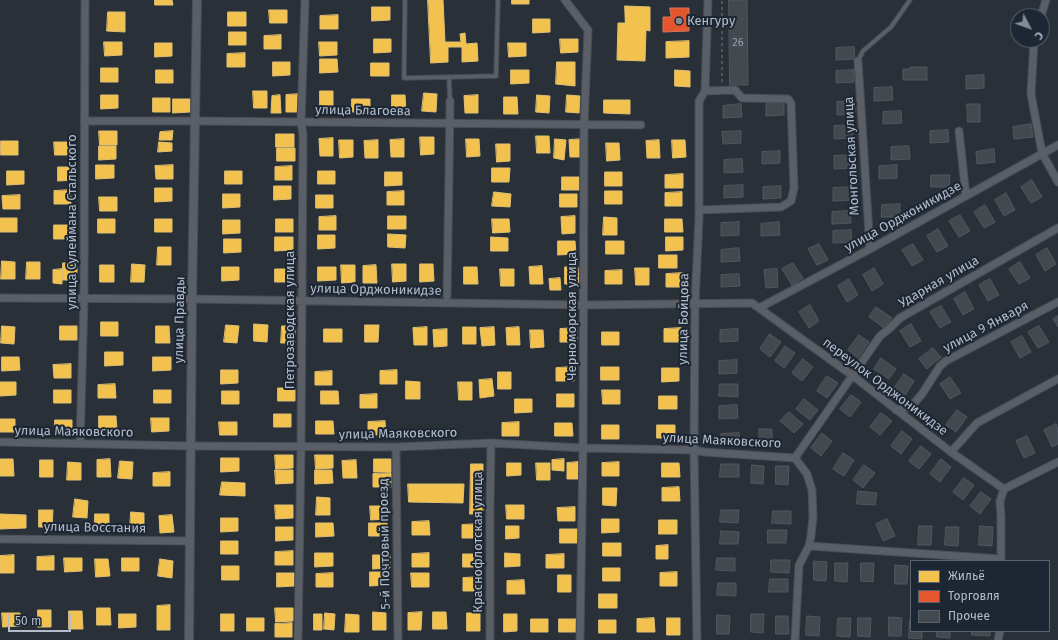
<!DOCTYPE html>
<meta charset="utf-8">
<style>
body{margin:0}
#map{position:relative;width:1058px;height:640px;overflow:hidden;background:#2a3038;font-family:"Fira Sans",sans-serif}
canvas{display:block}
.legend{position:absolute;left:910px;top:560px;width:140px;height:72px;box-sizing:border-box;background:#1d2633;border:1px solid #59626f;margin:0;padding:5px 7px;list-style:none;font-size:12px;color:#b4bcc9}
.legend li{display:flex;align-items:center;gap:8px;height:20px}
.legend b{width:20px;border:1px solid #59626f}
.north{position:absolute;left:1010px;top:8px;width:40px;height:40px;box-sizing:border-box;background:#1d2633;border:1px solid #59626f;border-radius:50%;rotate:131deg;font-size:11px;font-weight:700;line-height:16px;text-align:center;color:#b4bcc9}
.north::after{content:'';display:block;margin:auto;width:14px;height:18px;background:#848b96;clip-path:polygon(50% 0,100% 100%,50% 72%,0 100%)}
.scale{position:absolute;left:8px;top:614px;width:63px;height:18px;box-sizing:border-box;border:2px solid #b4bcc9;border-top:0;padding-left:5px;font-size:12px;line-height:14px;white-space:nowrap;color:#b4bcc9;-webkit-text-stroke:3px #1d2633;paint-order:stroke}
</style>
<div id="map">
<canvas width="1058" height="640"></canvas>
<ul class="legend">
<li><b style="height:11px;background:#f2c14e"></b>Жильё</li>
<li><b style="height:11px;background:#e4572e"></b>Торговля</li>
<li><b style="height:11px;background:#444950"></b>Прочее</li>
</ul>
<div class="north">С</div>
<div class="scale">50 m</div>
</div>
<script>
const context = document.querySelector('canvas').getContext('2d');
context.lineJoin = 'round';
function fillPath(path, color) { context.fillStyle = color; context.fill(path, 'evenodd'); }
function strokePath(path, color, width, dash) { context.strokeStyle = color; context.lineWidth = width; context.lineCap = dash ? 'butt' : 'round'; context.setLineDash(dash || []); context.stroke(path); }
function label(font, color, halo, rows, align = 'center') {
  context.font = font + ' "Fira Sans",sans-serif'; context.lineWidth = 4; context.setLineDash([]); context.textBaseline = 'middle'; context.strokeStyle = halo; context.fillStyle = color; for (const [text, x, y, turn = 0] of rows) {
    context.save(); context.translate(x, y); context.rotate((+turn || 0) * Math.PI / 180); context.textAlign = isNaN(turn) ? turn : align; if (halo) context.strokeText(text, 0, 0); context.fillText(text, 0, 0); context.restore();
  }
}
const homes = new Path2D(`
 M155 0H172L173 5H155Z
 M428 0H443L445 42H461L460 34 465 33 466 44 477 43 478 61 462 62V47H448V62L431 63Z
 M512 0H529V4H512Z
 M625 6 650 7V31L646 30 645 61 617 60 618 23H625Z
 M372 7H390V20L372 21Z
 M269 10H287V23H270Z
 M108 12H125V32L107 31Z
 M228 12H246V26H228Z
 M338 15V29H320V16Z
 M533 19H550V32L533 33Z
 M229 32H246V45H229Z
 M281 35V49H264V36Z
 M374 39H391V52L374 53Z
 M560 39H578V52L561 53Z
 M689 41V57L666 58V42Z
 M104 42H122V55L105 56Z
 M319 42H337V55L320 56Z
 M155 43H172V56L155 57Z
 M508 43H526V56L509 57Z
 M245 53V67H227V54Z
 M320 59H337L338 72 320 73Z
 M273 62H290V75L273 76Z
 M557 62H575V86L556 84Z
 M371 63H389V76H371Z
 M101 68H118V82H101Z
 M156 70H173V83H156Z
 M511 70H529V83L511 84Z
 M675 70 690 71V87L675 86Z
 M253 91H267V108H254Z
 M320 91H333V109L320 108Z
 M424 93 437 94 436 112 422 111Z
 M299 94 300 112H286V95Z
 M101 95H118V108L101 109Z
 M280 95 281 113H271L272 96Z
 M392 95H405L406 112H392Z
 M478 95V113H465L464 96Z
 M537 95 550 96 549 113 536 112Z
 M567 95 580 96 579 113 566 112Z
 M504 97H517L518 114H504Z
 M153 98H170V112H153Z
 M173 99H190V112L173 113Z
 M352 99H370V112H352Z
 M604 100H630V114L604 113Z
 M99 131H117V145H100Z
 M173 131 172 140H159L160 132Z
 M276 134H294V147H276Z
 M536 136H549L550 153H537Z
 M420 137H434V154L421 155Z
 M333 138V156H320L319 139Z
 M404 139V157H391L390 140Z
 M466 139H479L480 156 467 157Z
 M555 139 566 140 564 160 554 158Z
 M583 139V157H570L569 140Z
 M339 140H353V157L340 158Z
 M378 140V158H365L364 141Z
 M659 140 660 158H647L646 141Z
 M672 140H685L686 157 673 158Z
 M1 141H18V155H1Z
 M54 142H72V155H55Z
 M159 142 172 143V151L158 152Z
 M606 143H619L620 160 607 161Z
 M496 144H510V161L497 162Z
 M99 146H116V159L99 160Z
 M277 148H295V161H277Z
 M96 165H114V178L96 179Z
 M173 165V179H156L155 166Z
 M292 166V180H275V167Z
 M58 167H75L76 180 58 181Z
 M492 168H510L509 182H492Z
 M7 171H24V184L7 185Z
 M225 171H242V184H225Z
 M318 171H335V184H318Z
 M385 172H402V185L385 186Z
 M605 172H622V186H605Z
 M683 174V188H665V175Z
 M562 177H579V190H562Z
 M274 186H291V199L274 200Z
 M155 188H172V201L155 202Z
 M71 190V204H54V191Z
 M404 191V205H387V192Z
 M605 191H622V204H605Z
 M494 192 511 194 510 207 492 206Z
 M682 192V206H665V193Z
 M223 194H240V207L223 208Z
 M560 194H577V207H560Z
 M20 195V209H3L2 196Z
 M316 195H333V208H316Z
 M99 197H117V211H100Z
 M336 216V230H319V217Z
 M388 216H406V229H388Z
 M575 216V233L562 234 561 217Z
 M604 217 617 218V235H603Z
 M0 218H17V232H0Z
 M98 219H115V233H98Z
 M155 219H172V232H155Z
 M276 219H293V232H276Z
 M492 219H509L510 232 493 233Z
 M665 219H682L683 232H665Z
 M223 220H240V233L223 234Z
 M54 225H72V239H54Z
 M388 234 406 235 405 248 388 247Z
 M318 235H335V248L318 249Z
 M275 237H293V250L275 251Z
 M491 237 508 238V251H491Z
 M666 237H683V250L666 251Z
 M224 239H241V252L224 253Z
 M558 241H575L576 254 558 255Z
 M606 241H624V254H606Z
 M158 247H171V265H157Z
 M659 255H677V268H659Z
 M2 261 15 262V279H1Z
 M27 262H40V279H26Z
 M63 263H77V280H63Z
 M132 264 145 265 144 282H131Z
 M392 264H406V281L393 282Z
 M420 264H433L434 281 420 282Z
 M100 265H114V282H100Z
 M341 265H355V282L342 283Z
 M376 265 377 283H363V266Z
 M542 266 543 284H530L529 267Z
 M222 267H239V280L222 281Z
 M318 267H336V280L318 281Z
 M464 267H477L478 284H464Z
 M565 267H578L579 284H565Z
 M635 268H649V285H636Z
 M62 269V284L53 283V270Z
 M275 269H292V282H275Z
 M500 269H514V286H501Z
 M622 270V284H605V271Z
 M683 273V287H666V274Z
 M560 278 561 290H550L549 279Z
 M101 322H118V336H101Z
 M254 324 268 325 267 342 254 341Z
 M226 325 239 326 237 343 224 342Z
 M365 325H379L378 342H365Z
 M2 326 15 327 14 344 1 343Z
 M60 326H77V340H60Z
 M156 326H169L170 343H156Z
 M282 326H295V343H281Z
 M427 327V345H414L413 328Z
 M463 327H476V344H463Z
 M494 327 495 345 482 346 480 328Z
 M519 327 520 345H507L506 328Z
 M577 328V342H560V329Z
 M681 328V342H664V329Z
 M324 329H342V342H324Z
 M447 329V346L434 347 433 330Z
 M530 330H543L544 347 531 348Z
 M602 332H619V345H602Z
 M105 352H123V365L105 366Z
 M2 357H19L20 370 2 371Z
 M153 357H171V370L153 371Z
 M71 364V378H54L53 365Z
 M573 367 574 381H556V368Z
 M601 367H619V380H601Z
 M662 368H679V381L662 382Z
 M221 370H238V383L221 384Z
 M397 370V384H380V371Z
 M332 371V385H315V372Z
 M498 372H511V389H498Z
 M492 379 494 396 480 398 479 380Z
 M406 381 420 382V399H406Z
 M0 382H16V395L0 396Z
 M458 382H472V400H459Z
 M115 384 116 398H98V385Z
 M278 388H295V401H278Z
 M54 390H71V403H54Z
 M154 390H171V403H154Z
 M602 390H620V404H603Z
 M222 391H239V404H222Z
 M321 391H338L339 404H321Z
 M377 394V408H360V395Z
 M557 394H574V407H557Z
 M659 396H677V409H659Z
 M515 399H532V412L515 413Z
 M274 414H291V427H274Z
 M99 416H116L117 429 99 430Z
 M151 418H169V431L152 432Z
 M0 419H15V432H0Z
 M55 420H72V433H55Z
 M316 421H333L334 434H316Z
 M385 421 386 435H368V422Z
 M219 422H237V435H220Z
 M519 422V436H502V423Z
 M555 423H572L573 436H555Z
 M602 425H619V439H602Z
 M657 425H675V438H657Z
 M275 455H293V468L276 469Z
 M315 455H333V468L316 469Z
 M221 458H239V471L221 472Z
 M0 459H13L14 476H0Z
 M110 459 111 477H97V460Z
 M374 459H391V472H374Z
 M564 459V471L552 470V460Z
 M40 460H53V477H40Z
 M356 460 357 478H343L342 461Z
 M120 461 133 462 132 479 118 478Z
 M68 462 81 463V480H67Z
 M578 462V479H567V463Z
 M619 462V476H602V463Z
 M507 463H521V475L507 476Z
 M536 463H550V480H537Z
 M662 463H679L680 477H662Z
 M471 464H483V514H470Z
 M275 470H293V483L276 484Z
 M315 470H332L333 483 315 484Z
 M170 472V486H153V473Z
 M391 473V487H373V474Z
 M222 482 245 483V496L220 495Z
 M408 484H464L463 503 409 502Z
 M679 487 680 501H662V488Z
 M603 488H617L616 506 603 505Z
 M317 497 330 498V515H316Z
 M75 499 88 501 87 518 73 517Z
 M275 505H293V518L276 519Z
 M506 505H524V519H507Z
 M370 506H388V519L371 520Z
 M575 507V521H558L557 508Z
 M39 510H53L52 527H39Z
 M131 512 144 513V530H130Z
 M0 514 26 515V528L0 529Z
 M95 514H109V531H95Z
 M172 515 174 532 160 533 159 516Z
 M221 518H238V531L221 532Z
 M602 519H619V532L602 533Z
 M659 520H677V534H659Z
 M429 521 430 535H412V522Z
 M316 523H333L334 536 316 537Z
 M369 523H387V536H369Z
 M479 524 480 538H462V525Z
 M506 526H519V538L506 539Z
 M276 527H293V540L276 541Z
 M560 529H578V543H560Z
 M221 541H238V554H221Z
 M603 543H621V556H603Z
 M668 545V559H656V546Z
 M293 551V565H275V552Z
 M315 553H333V566L315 567Z
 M429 553V567H412V554Z
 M505 553 520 554V566L505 567Z
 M463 554H480V567H463Z
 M564 554V568H546V555Z
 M14 555V573H0V556Z
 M373 555H390V568L373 569Z
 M54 556V570H37V557Z
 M64 558H82V571L65 572Z
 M122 558H139V571H122Z
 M95 559H108L110 576 96 577Z
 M160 559 173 561 172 578 158 576Z
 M222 566H239V580H222Z
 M603 568H620V581H603Z
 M370 572H387L388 585 370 586Z
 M677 572V586H660V573Z
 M277 573H294V586L277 587Z
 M333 573V587H316V574Z
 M411 573H429V587H412Z
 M558 575H571V592H558Z
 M481 577V591H463V578Z
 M524 580 525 594H507V581Z
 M599 594H617V608H599Z
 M170 605V630H157V606Z
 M97 608H110L111 625H97Z
 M275 608H293V621L276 622Z
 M38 610H51V627H38Z
 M69 611H82L83 629H69Z
 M373 612 386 613V630H373Z
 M422 612 421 630H408V613Z
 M433 612H446L447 629H433Z
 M2 613H20V626L3 627Z
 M325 613 335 614 334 630 324 629Z
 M467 613H480V631H467Z
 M119 614H136V627L119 628Z
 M221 614H234V631H221Z
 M314 614H322V630H314Z
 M346 614 359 615V632H345Z
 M504 614H517V631L504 632Z
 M247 618H264V631H247Z
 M654 618 655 632H637V619Z
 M667 618H680V635H667Z
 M531 619H548V632H531Z
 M559 619H576V632H559Z
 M599 620H616V633H599Z
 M292 623V637H275V624Z`);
fillPath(homes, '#f2c14e');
strokePath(homes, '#dfc073', 1);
const shops = new Path2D(`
 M670 8H689V31L663 32V17H671Z`);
fillPath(shops, '#e4572e');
strokePath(shops, '#d6755c', 1);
const building = new Path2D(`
 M729 0H747L748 85H730Z
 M854 47 855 59 836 60V48Z
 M910 67H927V80H903V69H910Z
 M854 70V82L836 83V71Z
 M984 75V88L966 89V76Z
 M892 87 893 100 874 101V88Z
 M855 101V114L837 115V102Z
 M784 102V115L766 116V104Z
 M741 104 742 117 723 118V106Z
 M967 104H980V122H968Z
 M901 111 902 123 883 124V112Z
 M1031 124 1033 137 1014 139 1013 127Z
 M852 125 853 138 834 139V126Z
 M948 130 949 142 930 143V131Z
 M741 131V143L723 144 722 132Z
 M909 146 910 159 891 160V147Z
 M994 149 995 162 977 164 976 152Z
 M780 151V163L762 164V152Z
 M852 155 853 168 834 169V156Z
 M742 159 743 172 724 173V160Z
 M897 165V178L879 179V166Z
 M931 175H950L949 187H931Z
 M1032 180 1042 197 1031 203 1021 187Z
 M743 185V197L724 198V186Z
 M781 186V198L763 199V187Z
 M852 187V200L833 201V188Z
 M1006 193 1015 210 1004 216 995 200Z
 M900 204V217H881L882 205Z
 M985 205 995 222 984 228 974 212Z
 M850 211 851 223 832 224V212Z
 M960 215 970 231 959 237 949 221Z
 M739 222V235L721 236V223Z
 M779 222 780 235 761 236V224Z
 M938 229 948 246 937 252 927 236Z
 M851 230 852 242 833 243V231Z
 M819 244 828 260 817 265 808 249Z
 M913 244 923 260 912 266 902 250Z
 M739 248 740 261 721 262V250Z
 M1047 248 1056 264 1045 271 1036 255Z
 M1020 262 1030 278 1019 284 1009 269Z
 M793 263 803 278 792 285 782 269Z
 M874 268 883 284 872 291 863 275Z
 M777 269 778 287 766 288 764 270Z
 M739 274 740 286 721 287V275Z
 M849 279 858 295 847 302 838 286Z
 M990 279 999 295 988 301 979 285Z
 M965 292 974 309 963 315 954 299Z
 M810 305 819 321 809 328 799 312Z
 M941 306 951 322 940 328 930 312Z
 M876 307 892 318 884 328 869 317Z
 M1058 316V327L1053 319Z
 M911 324 921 341 910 347 900 331Z
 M1039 326 1049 342 1038 348 1028 332Z
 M738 329V341L720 342V330Z
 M770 334 781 342 770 357 760 349Z
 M859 335 869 342 858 358 848 350Z
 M1022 336 1031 352 1020 358 1011 342Z
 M785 346 795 353 784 368 775 361Z
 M933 348 941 357 927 369 919 359Z
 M881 358 896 369 889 379 874 369Z
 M803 359 813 367 802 381 792 373Z
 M737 360V373L719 374V361Z
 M904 374 914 381 904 397 893 390Z
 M827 376 838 383 827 398 817 391Z
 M950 377 961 393 950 399 940 384Z
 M720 384H738V397L719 396Z
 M851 395 861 402 850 417 840 409Z
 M804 399 818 410 810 420 796 409Z
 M737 405 738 418 719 419V406Z
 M957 410 967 417 956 432 946 425Z
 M789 412 803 424 794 433 780 421Z
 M881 413 892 421 880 435 870 427Z
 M1056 424 1058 430V444L1052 447 1044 430Z
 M759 429H772V447H760Z
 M902 431 912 439 901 454 891 446Z
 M739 433 740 445 721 446V434Z
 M822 433 832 441 821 456 811 448Z
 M1027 436 1035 453 1024 458 1016 441Z
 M921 446 931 454 919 469 909 461Z
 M843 453 854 460 844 476 833 469Z
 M941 459 951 467 940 482 930 474Z
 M721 464H739V477H720Z
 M752 465 764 466 763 484 751 483Z
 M864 465 875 473 863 488 853 480Z
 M776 466H789L788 485 776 484Z
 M964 478 974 485 963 500 953 492Z
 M858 491 877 493 875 505 857 504Z
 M981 492 991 499 980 514 970 506Z
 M721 510H739L738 523 720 522Z
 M773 511H791V524L772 523Z
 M887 519 895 536 883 541 876 524Z
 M919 526H932L931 545H918Z
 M980 526 993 527 992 546 979 545Z
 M946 527H959L958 546 945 545Z
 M768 530H787L786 543H768Z
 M721 531 739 532 738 544H720Z
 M717 558H735V571L716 570Z
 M771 560H790L789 573 771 572Z
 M814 561 827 562 826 581 814 580Z
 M835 563H848L847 582 835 581Z
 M861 563H874L873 582 861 581Z
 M895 565 908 566 907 584H895Z
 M770 579H788V592H769Z
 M718 583H736V596L717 595Z
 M751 614H764L763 633 751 632Z
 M717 615 730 616 729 634H717Z
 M776 616H788L789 634H776Z
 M807 616 820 617 819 636 806 635Z
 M889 617 902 618 901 636H889Z
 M838 618H851L850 637 837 636Z
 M858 618H871L870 637 858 636Z
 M910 620H911V631H922V639L909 638Z
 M937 631H950V638L937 637Z
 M972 631H990V636L972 635Z`);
fillPath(building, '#444950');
strokePath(building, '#52575f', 1);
const service = new Path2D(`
 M405 0 404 78 496 76 498 0
 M858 61 863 51 891 27 910 0
 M449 77 450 101`);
const minor = new Path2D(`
 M565 0 588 30 584 125 583 448 580 640
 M1041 16 1046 0
 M1034 40 1031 94 1042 153 1058 182
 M858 61 870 249
 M84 121H195L641 125
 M959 131 966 196
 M699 210 781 207 791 201 794 188 791 103 788 99 742 98 735 90 705 91
 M447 296 449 174 450 101
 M0 298 192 299 584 305 752 303 853 376 951 452 1004 489
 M759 308 870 249 1058 145
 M896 410 911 407 922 394 940 366 946 361 1058 302
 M0 442 191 446 396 447 491 443 583 448 694 450 704 452 795 458
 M80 444 84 299 85 0
 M396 447 398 640
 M951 452 977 423 1058 379
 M795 458 880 336 889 329 900 318 1058 228
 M1004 489 1058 462
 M0 539 190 541
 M809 546 1001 559
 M1001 561V518L1000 501 1004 489
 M298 640 301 447 303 135 301 122 305 0
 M490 640V508L491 443
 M697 640 694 450 695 303 699 218V101L705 91 708 0
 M795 640 799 565 809 546 811 536 813 517 812 490 807 474 795 458
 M998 640 1000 631`);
const tertiary = new Path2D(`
 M189 640 192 299 197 0`);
strokePath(service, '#484c53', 5.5);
strokePath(minor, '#484c53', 9);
strokePath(tertiary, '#484c53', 10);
strokePath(new Path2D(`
 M722 82V0`), '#5d636a', 1.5, [3, 3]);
strokePath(service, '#5a5e66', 3.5);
strokePath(minor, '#5a5e66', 7);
strokePath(tertiary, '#5a5e66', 8);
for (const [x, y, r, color] of [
 [679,21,4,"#848b96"]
]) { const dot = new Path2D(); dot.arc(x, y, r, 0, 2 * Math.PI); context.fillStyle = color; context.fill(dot); strokePath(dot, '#1d2633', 1.5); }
label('11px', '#989fab', null, [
 ["26",738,43]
]);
label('13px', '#b4bcc9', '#1d2633', [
 ["Кенгуру",687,21]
], 'left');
label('13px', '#b4bcc9', '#1d2633', [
 ["улица Благоева",363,111,1],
 ["Монгольская улица",852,156,-93],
 ["улица Орджоникидзе",903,217,-29],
 ["улица Сулеймана Стальского",72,222,-90],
 ["Ударная улица",939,282,-30],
 ["улица Орджоникидзе",376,290,1],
 ["Черноморская улица",572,316,-90],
 ["улица Бойцова",684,319,-89],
 ["улица Правды",180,320,-89],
 ["Петрозаводская улица",290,320,-90],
 ["улица 9 Января",986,327,-28],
 ["переулок Орджоникидзе",885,387,37],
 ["улица Маяковского",74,432,1],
 ["улица Маяковского",398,434,-1],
 ["улица Маяковского",722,441,3],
 ["улица Восстания",95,528,1],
 ["Краснофлотская улица",478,542,-90],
 ["5-й Почтовый проезд",385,544,-91]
]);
</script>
